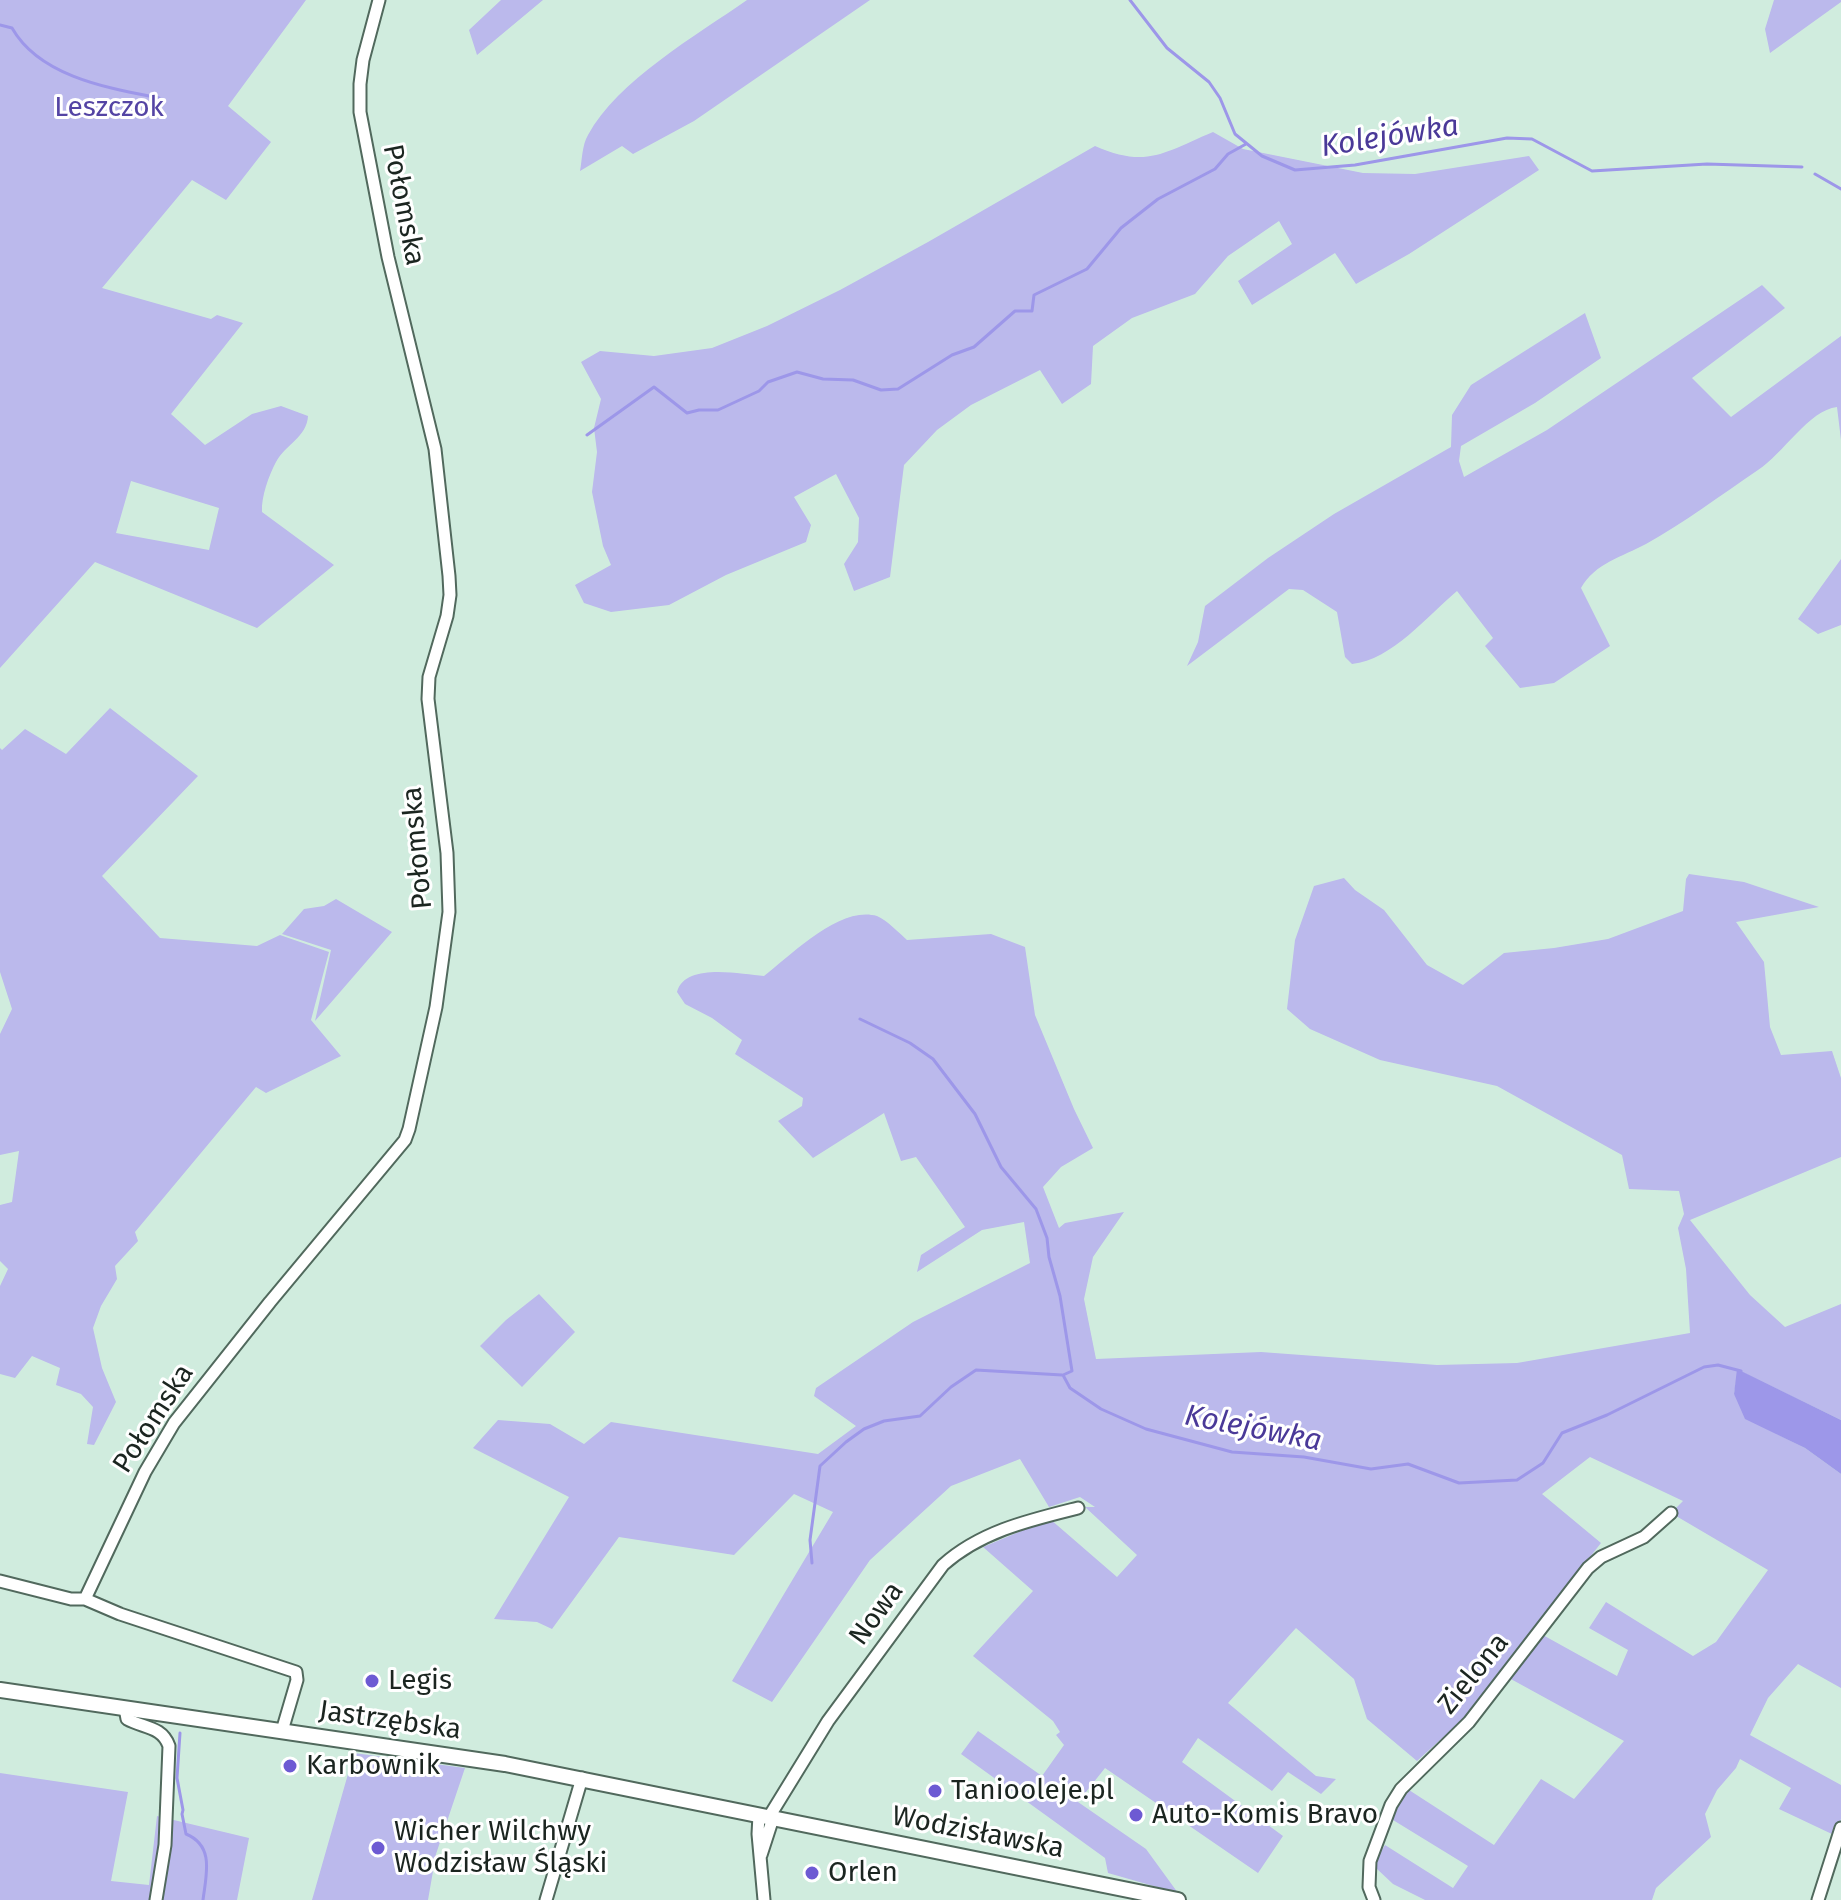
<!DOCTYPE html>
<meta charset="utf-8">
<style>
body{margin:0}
canvas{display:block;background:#d0ecde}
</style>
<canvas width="1841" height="1900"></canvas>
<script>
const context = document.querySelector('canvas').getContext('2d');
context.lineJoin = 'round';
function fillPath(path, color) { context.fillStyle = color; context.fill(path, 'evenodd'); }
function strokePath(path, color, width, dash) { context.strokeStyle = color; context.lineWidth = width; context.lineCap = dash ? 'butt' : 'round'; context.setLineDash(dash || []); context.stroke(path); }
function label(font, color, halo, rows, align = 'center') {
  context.font = font + ' "Fira Sans",sans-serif'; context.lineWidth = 6; context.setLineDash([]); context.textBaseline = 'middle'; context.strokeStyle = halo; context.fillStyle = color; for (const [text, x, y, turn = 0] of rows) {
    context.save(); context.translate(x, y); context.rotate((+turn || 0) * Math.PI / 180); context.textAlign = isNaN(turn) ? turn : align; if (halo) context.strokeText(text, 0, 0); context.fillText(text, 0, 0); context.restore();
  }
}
fillPath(new Path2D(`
 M0 0H306L228 106 271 142 226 200 192 180 102 288 211 319 217 315 243 323 171 414 205 445 252 414 281 406 308 416C307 437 285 445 276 462 269 475 261 497 262 512L334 565 257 628 95 562 0 668ZM131 481 219 508 209 550 116 533Z
 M501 0H543L477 55 469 30Z
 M747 0H870L694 121 633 154 622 146 580 171C582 160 582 145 588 135 617 81 697 35 747 0Z
 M1774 0H1841V2L1770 53 1765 29Z
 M1213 132 1243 149 1363 173 1415 174 1529 156 1539 170 1409 254 1356 284 1335 253 1252 305 1238 281 1292 244 1279 221 1228 256 1195 294 1132 318 1093 346 1091 384 1062 404 1040 370 971 405 937 430 904 465 890 577 854 591 844 564 858 542 859 518 836 474 794 497 811 525 806 542 726 575 669 605 611 612 584 603 575 585 611 565 603 546 592 492 597 452 594 428 601 399 581 362 600 351 654 356 712 348 767 326 840 290 928 242 1095 146C1147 169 1165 152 1213 132Z
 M1762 285 1785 308 1692 378 1731 417 1841 336V440L1837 407C1809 410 1783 454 1758 470 1721 495 1684 523 1646 544 1622 557 1595 563 1581 588L1610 646 1554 683 1520 688 1485 646 1493 638 1457 591C1427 616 1392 660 1352 664L1345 657 1337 612 1303 590 1289 589 1187 666 1198 642 1205 606 1268 558 1334 514 1451 447 1452 415 1471 385 1585 313 1601 358 1535 403 1461 446 1459 461 1464 477 1547 430Z
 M1841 559V625L1818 634 1798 619Z
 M110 708 198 776 102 876 160 938 257 946 280 935 329 952 311 1020 341 1056 266 1093 256 1087 135 1232 138 1241 115 1266 117 1279 101 1306 93 1328 102 1368 116 1402 94 1445 87 1444 93 1407 81 1394 56 1385 60 1368 32 1356 15 1378 0 1374V1286L8 1269 0 1261V1205L12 1202 19 1151 0 1155V1034L12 1009 0 972V748L2 750 25 729 66 754Z
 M1689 874 1744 882 1819 907 1736 922 1764 962 1770 1027 1781 1055 1832 1051 1841 1078V1157L1690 1220 1750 1295 1785 1327 1841 1304V1420L1738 1370 1734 1394 1777 1434 1805 1448 1841 1474V1688L1798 1664 1768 1698 1750 1735 1841 1785V1819L1834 1835 1779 1809 1791 1788 1740 1759 1736 1768 1717 1790 1705 1814 1711 1837 1656 1888 1652 1900H1425L1393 1884 1376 1868 1378 1857 1385 1845 1453 1888 1468 1866 1393 1820 1396 1806 1409 1790 1494 1845 1541 1779 1574 1799 1624 1741 1509 1678 1541 1634 1617 1676 1628 1650 1589 1628 1606 1602 1693 1656 1716 1642 1768 1570 1671 1513 1683 1501 1590 1457 1542 1494 1601 1543 1461 1721 1417 1761 1367 1719 1354 1679 1296 1628 1228 1703 1316 1776 1336 1779 1321 1794 1288 1772 1272 1791 1198 1738 1182 1762 1283 1836 1258 1873 1105 1768 1078 1802 1146 1849 1178 1893 1108 1873 1105 1858 961 1754 978 1731 1042 1776 1064 1745 1056 1735 1060 1732 1053 1721 973 1656 1033 1591 983 1547 1050 1519 1117 1577 1137 1555 1085 1507H1095L1080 1497 1049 1507 1020 1459 951 1486 870 1560 772 1702 732 1681 833 1512 794 1494 734 1555 619 1537 552 1629 537 1622 494 1619 569 1497 473 1448 498 1420 550 1424 584 1444 611 1422 818 1454 856 1426 814 1396 816 1388 913 1322 1030 1263 1024 1222 982 1230 917 1272 921 1255 965 1227 916 1157 901 1161 884 1113 813 1158 778 1121 802 1106 803 1098 735 1054 742 1040 712 1018 685 1004 677 992C685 962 740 974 764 976 791 955 840 905 877 916 887 920 899 933 907 940L991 934 1025 947 1035 1015 1074 1109 1093 1148 1061 1167 1043 1187 1059 1228 1065 1223 1124 1212 1093 1257 1084 1299 1096 1359 1261 1352 1437 1365 1517 1363 1690 1333 1686 1269 1678 1228 1684 1214 1679 1191 1629 1189 1622 1155 1497 1086 1380 1060 1310 1029 1287 1009 1295 940 1314 886 1344 878 1355 890 1384 910 1427 965 1463 985 1504 953 1554 948 1608 939 1683 911 1686 879Z
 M336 899 392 932 315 1021 331 950 282 934 304 909 324 906Z
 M539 1294 575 1332 522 1387 480 1346 506 1320Z
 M354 1753 465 1768 436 1854 428 1900H312Z
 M0 1773 128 1792 111 1881 149 1885 157 1816 249 1838 237 1900H0Z`), '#bbb9ec');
fillPath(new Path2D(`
 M1737 1369 1841 1420V1474L1805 1448 1745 1419 1734 1394Z`), '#9d97e9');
strokePath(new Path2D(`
 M1130 0 1167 48 1209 82 1220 98 1235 134 1262 156 1295 170 1355 165 1507 138 1532 139 1592 171 1707 164 1802 167
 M0 25 12 28C40 77 108 88 159 98
 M1815 174 1841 189
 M587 435 654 387 687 413 699 410H718L759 391 768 382 797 372 823 379 853 380 881 390 898 389 952 355 974 347 1015 311H1032L1034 295 1087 269 1121 228 1158 199 1215 169 1228 154 1246 144
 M860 1019 910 1043 933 1059 975 1114 1001 1167 1036 1209 1047 1238 1049 1257 1060 1296 1072 1371 1063 1375 1070 1388 1101 1409 1146 1429 1232 1452 1304 1457 1371 1469 1408 1464 1459 1483 1517 1480 1543 1463 1562 1433 1607 1415 1704 1367 1718 1365 1741 1371
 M812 1563 810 1540 820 1466 846 1442 864 1429 884 1421 920 1416 951 1387 976 1370 1062 1375
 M180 1733 177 1778 183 1810 182 1814 186 1834C215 1846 206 1875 203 1900`), '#9d97e9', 3);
const minor = new Path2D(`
 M0 1581 71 1599H85L120 1614 296 1672 297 1680 282 1731
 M85 1599 145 1472 174 1423 270 1302 405 1140 409 1129 436 1007 449 912 447 853 428 699 429 677 447 616 450 595 449 576 435 449 388 257 360 112V84L363 60 379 0
 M125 1708 127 1719C143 1728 162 1726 169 1746L165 1845 156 1900
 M759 1815 758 1834 764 1900
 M769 1817 828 1721 943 1565C981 1531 1030 1520 1078 1508
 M761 1855 773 1818
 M546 1900 582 1778
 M1374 1900 1369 1887 1370 1861 1391 1805 1401 1789 1469 1722 1588 1568 1601 1557 1644 1537 1671 1513
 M1818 1900 1841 1828`);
const major = new Path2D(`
 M0 1690 505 1764 1178 1900`);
strokePath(minor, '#51695d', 15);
strokePath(major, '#51695d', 18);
strokePath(minor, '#fff', 11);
strokePath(major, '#fff', 14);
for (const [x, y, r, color] of [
 [372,1681,8,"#6d5ad3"],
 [290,1766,8,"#6d5ad3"],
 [935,1791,8,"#6d5ad3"],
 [1136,1815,8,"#6d5ad3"],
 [378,1848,8,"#6d5ad3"],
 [812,1873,8,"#6d5ad3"]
]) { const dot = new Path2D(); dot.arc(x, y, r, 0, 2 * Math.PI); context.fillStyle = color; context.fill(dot); strokePath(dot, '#fff', 3); }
label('28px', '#5444a4', '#fff', [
 ["Leszczok",109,108]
]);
label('28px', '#1b2520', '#fff', [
 ["Połomska",403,205,79],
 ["Połomska",418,848,-95],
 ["Połomska",154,1419,-57],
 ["Nowa",877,1614,-54],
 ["Zielona",1474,1674,-51],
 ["Jastrzębska",390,1721,8],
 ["Wodzisławska",978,1833,11]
]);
label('28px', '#1b2520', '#fff', [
 ["Legis",388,1681],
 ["Karbownik",306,1766],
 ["Taniooleje.pl",951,1791],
 ["Auto-Komis Bravo",1152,1815],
 ["Wicher Wilchwy",394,1832],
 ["Wodzisław Śląski",394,1864],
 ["Orlen",828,1873]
], 'left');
label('italic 30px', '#4a3998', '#fff', [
 ["Kolejówka",1390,137,-9],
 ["Kolejówka",1253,1429,11]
]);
</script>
